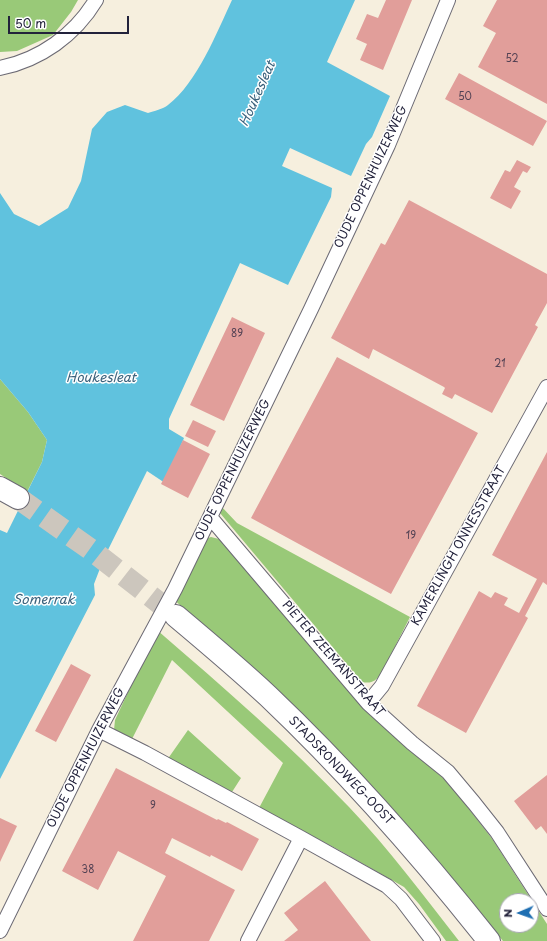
<!DOCTYPE html>
<style>
body{margin:0}
#map{position:relative;width:547px;height:941px;overflow:hidden;background:#f6efde;font-family:"Playpen Sans",sans-serif}
canvas{display:block}
.north{position:absolute;left:499px;top:893px;width:40px;height:40px;box-sizing:border-box;background:#fff;border:1px solid #a7a7b1;border-radius:50%;rotate:268deg;font-size:11px;font-weight:700;line-height:16px;text-align:center;color:#22223b}
.north::after{content:'';display:block;margin:auto;width:14px;height:18px;background:#1f6fb2;clip-path:polygon(50% 0,100% 100%,50% 72%,0 100%)}
.scale{position:absolute;left:8px;top:16px;width:121px;height:18px;box-sizing:border-box;border:2px solid #22223b;border-top:0;padding-left:5px;font-size:12px;line-height:14px;white-space:nowrap;color:#22223b;-webkit-text-stroke:3px #fff;paint-order:stroke}
</style>
<div id="map">
<canvas width="547" height="941"></canvas>
<div class="north">N</div>
<div class="scale">50 m</div>
</div>
<script>
const context = document.querySelector('canvas').getContext('2d');
context.lineJoin = 'round';
function fillPath(path, color) { context.fillStyle = color; context.fill(path, 'evenodd'); }
function strokePath(path, color, width, dash) { context.strokeStyle = color; context.lineWidth = width; context.lineCap = dash ? 'butt' : 'round'; context.setLineDash(dash || []); context.stroke(path); }
function label(font, color, halo, rows, align = 'center') {
  context.font = font + ' "Playpen Sans",sans-serif'; context.lineWidth = 3; context.setLineDash([]); context.textBaseline = 'middle'; context.strokeStyle = halo; context.fillStyle = color; for (const [text, x, y, turn = 0] of rows) {
    context.save(); context.translate(x, y); context.rotate((+turn || 0) * Math.PI / 180); context.textAlign = isNaN(turn) ? turn : align; if (halo) context.strokeText(text, 0, 0); context.fillText(text, 0, 0); context.restore();
  }
}
fillPath(new Path2D(`
 M0 0H78L71 12 53 35 17 51 0 52Z
 M0 379 28 412 47 440 42 462 27 492 0 474Z
 M220 505 237 523 410 617 381 674C375 681 372 684 362 682L230 525 220 513Z
 M211 537 219 539 261 584 362 707 381 725 449 783 493 840 547 924V941H503L457 885 372 786 320 731 260 674 173 599 202 540ZM507 901H531V925H507Z
 M157 630C223 687 289 744 349 807 389 849 424 896 459 941H446L419 904 404 887 337 849 259 808 283 763 172 660 132 739 114 730 115 720Z
 M188 730 241 778 232 792 167 760Z`), '#99c978');
fillPath(new Path2D(`
 M232 0H355L327 62 390 96 372 137 366 144 351 176 290 148 282 166 332 188 331 197 288 285 240 263 169 419V429L184 438 165 483 147 471 104 558 94 584 95 595 0 779V530L7 533 42 462 47 440 28 412 0 379V193L14 214 39 226 68 208 81 181 92 129 107 112 125 105 148 113C154 111 163 109 168 105 197 83 217 32 232 0Z`), '#60c2de');
fillPath(new Path2D(`
 M386 0H412L383 70 360 60 367 44 356 39 367 14 378 18Z
 M497 0H547V104L478 67 496 33 483 26Z
 M459 73 547 121 533 146 445 99Z
 M517 160 531 167 527 173 523 171 514 187 521 191 511 209 490 198 505 170 510 172Z
 M409 200 547 274V303L535 325 538 327 492 413 455 394 452 399 442 394 445 388 444 387 373 349 369 359 331 338 381 243 385 245Z
 M232 317 265 333 224 421 190 405Z
 M337 357 478 433 391 594 251 518Z
 M193 420 216 431 208 447 185 436Z
 M183 440 210 454 188 498 161 484Z
 M547 452V585L543 582 525 616 528 618 466 733 417 706 479 591 491 598 495 592 508 598 504 605 519 613 537 579 492 555Z
 M71 664 91 675 56 742 35 731Z
 M116 768 217 820 218 819 226 823 227 822 259 839 242 871 211 855 210 857 172 838 165 853 235 890 209 941H133L166 876 118 851 98 890 62 871Z
 M547 775V834L541 826 536 830 514 801Z
 M0 818 17 826 0 862Z
 M325 881 371 941H284L298 930 284 913Z`), '#e19e9a');
strokePath(new Path2D(`
 M18 498 90 549 176 616`), '#ccc6bd', 22, [22, 11]);
const street = new Path2D(`
 M0 68C40 60 75 35 96 0
 M210 517 368 703 412 743 448 772 474 803 497 832 547 909
 M368 703 382 686 547 387
 M99 730 145 753 301 838 387 886 401 899 433 941
 M0 931 99 730 175 589 311 309 388 145 448 0
 M248 941 301 838`);
const primary = new Path2D(`
 M0 488 18 498
 M176 616C207 642 238 668 268 696 348 772 420 854 489 941`);
strokePath(street, '#6c6a74', 16);
strokePath(primary, '#6c6a74', 24);
strokePath(street, '#fff', 14);
strokePath(primary, '#fff', 22);
label('10px', '#524153', null, [
 ["52",512,59],
 ["50",465,97],
 ["89",237,334],
 ["21",500,364],
 ["19",411,536],
 ["9",153,806],
 ["38",88,870]
]);
label('12px', '#22223b', '#fff', [
 ["OUDE OPPENHUIZERWEG",371,177,-65],
 ["OUDE OPPENHUIZERWEG",233,470,-64],
 ["KAMERLINGH ONNESSTRAAT",459,546,-61],
 ["PIETER ZEEMANSTRAAT",333,659,49],
 ["OUDE OPPENHUIZERWEG",86,758,-63],
 ["STADSRONDWEG-OOST",341,771,46]
]);
label('italic 13px', '#3b627c', '#fff', [
 ["Houkesleat",258,94,-66],
 ["Houkesleat",101,378],
 ["Somerrak",44,600]
]);
</script>
